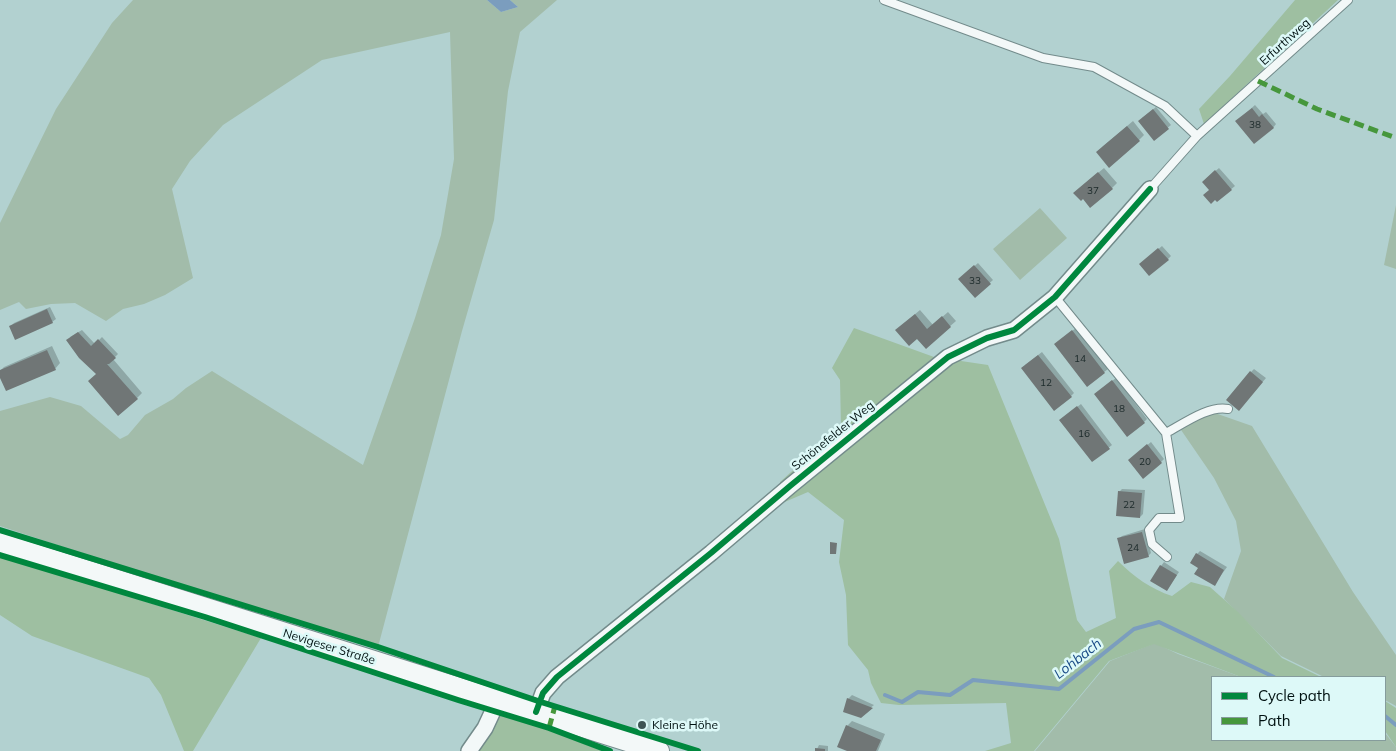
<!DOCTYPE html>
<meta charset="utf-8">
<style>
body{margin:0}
#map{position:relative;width:1396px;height:751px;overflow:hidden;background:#b2d1d0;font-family:Mulish,sans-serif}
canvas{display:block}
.legend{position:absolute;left:1211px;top:676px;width:175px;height:65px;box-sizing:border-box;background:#ddf9f8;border:1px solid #859c9c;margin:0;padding:6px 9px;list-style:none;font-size:15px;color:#011}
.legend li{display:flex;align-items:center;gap:10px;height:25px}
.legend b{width:25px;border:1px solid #859c9c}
</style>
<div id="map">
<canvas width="1396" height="751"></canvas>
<ul class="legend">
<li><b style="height:6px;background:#00873e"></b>Cycle path</li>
<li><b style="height:6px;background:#46973c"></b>Path</li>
</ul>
</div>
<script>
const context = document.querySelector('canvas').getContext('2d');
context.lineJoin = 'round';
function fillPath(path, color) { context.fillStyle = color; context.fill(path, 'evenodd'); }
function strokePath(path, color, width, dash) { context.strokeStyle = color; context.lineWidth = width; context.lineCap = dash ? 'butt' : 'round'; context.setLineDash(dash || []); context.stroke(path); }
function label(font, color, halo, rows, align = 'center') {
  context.font = font + ' Mulish,sans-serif'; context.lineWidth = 5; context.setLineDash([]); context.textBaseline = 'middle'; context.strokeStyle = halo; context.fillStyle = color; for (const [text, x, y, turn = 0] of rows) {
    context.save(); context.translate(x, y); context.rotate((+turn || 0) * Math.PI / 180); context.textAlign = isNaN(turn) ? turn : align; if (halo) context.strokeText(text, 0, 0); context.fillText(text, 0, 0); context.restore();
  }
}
fillPath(new Path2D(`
 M133 0H487L501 12 518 7 510 0H557L520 32 508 91 494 220 462 331 378 647 205 594 0 526V411L50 397 81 406 120 439 128 435 145 415 173 399 186 388 212 371 363 465 415 318 441 235 454 159 450 32 322 60 223 125 190 161 172 189 193 278 165 295 144 304 123 309 106 321 75 303 51 304 26 309 19 302 0 310V223L56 109 112 23Z
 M1396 205V269L1384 265Z
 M1040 208 1067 238 1020 280 993 249Z
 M1212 412 1252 426 1353 592 1396 655V706L1385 700V677H1324L1281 656 1224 599 1241 551 1236 521 1214 478 1179 427Z
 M1155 643 1178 654 1241 677H1212V740H1385V733L1396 747V751H1035L1110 661Z`), '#a2bcaa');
fillPath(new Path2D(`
 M1295 0H1338L1204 124 1199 109 1230 76Z
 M854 328 934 357 988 365 1059 539 1077 620 1086 632 1116 618 1109 571 1118 561C1134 577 1151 589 1172 596L1191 582 1210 587 1238 612 1282 658 1321 677H1241L1154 644 1109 661 1034 751H985L1011 743 1006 703 899 705 881 703 871 683 868 670 848 645 846 595 839 562 844 520 808 492 780 504V482L841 427 840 380 832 368Z
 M0 556 261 638 193 751H184L161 695 149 678 32 636 0 615Z
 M1385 701 1396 708V747L1385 731Z
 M499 714 547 729 602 751H475Z`), '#9ebfa1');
fillPath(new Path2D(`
 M487 0H510L518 7 501 12Z`), '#7b9dbe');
fillPath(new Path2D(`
 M1255 105 1263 114 1266 112 1276 124 1273 128 1240 118Z
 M1156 107 1171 125 1154 139 1142 118Z
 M1133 121 1144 135 1139 140 1102 147Z
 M1104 168 1117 183 1112 188H1080Z
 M1219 168 1235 186 1217 201 1210 190 1206 179Z
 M1162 246 1171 256 1168 259 1141 264Z
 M978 263 993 280 975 296 960 279Z
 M50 307 56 319 52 322 10 327 14 323Z
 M920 310 933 325 948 312 956 321 926 347 902 325Z
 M1076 328 1108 369 1088 385 1059 341Z
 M82 330 95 344 102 337 118 354 113 359 142 393 137 398 98 374 70 337Z
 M52 346 60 363 55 369 0 374V371L4 367Z
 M1042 352 1074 393 1071 396 1025 365Z
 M1254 369 1266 378 1242 406 1251 372Z
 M1116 378 1147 419 1144 422 1099 391Z
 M1081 404 1112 445 1092 461 1064 417Z
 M1151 442 1164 459 1161 462 1133 457Z
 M1122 489 1145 490 1143 514 1140 517 1119 492Z
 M1145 529 1151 553 1148 556 1118 539 1122 536Z
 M1200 551 1227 567 1214 585 1200 567 1197 554Z
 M1164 562 1179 572 1167 590 1161 566Z
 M852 695 874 705 860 716 848 699Z
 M852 721 885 734 878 751H850L847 726Z
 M819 745 828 746V751H816Z`), '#0003');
strokePath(new Path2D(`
 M885 695 902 702 918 692 950 695 973 680 1059 689 1134 629 1159 622 1274 677
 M1385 716 1396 725`), '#7b9dbe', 4);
fillPath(new Path2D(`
 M1252 108 1259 117 1262 114 1274 128 1254 144 1235 121Z
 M1153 109 1169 129 1154 141 1138 121Z
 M1127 126 1140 141 1109 168 1096 152Z
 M1215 170 1232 190 1217 202 1215 200 1211 204 1203 195 1209 190 1202 182Z
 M1098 172 1113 189 1090 208 1083 199 1081 201 1073 193Z
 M1158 248 1169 260 1149 276 1139 264Z
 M974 265 991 284 975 298 958 279Z
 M47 309 53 323 15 340 9 326Z
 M915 314 927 329 942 316 951 327 926 349 917 339 909 346 895 330Z
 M1072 330 1105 373 1087 387 1054 344Z
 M78 332 91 346 98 339 116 358 109 364H107L138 399 118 416 88 381 96 374 79 358 66 340Z
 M47 350 56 370 6 391 0 378V370Z
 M1038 355 1072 397 1054 411 1021 368Z
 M1250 371 1263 382 1239 411 1226 400Z
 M1112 380 1145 423 1127 437 1094 394Z
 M1077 406 1110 449 1092 462 1059 420Z
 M1147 444 1162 463 1143 479 1128 460Z
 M1118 491 1142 493 1140 518 1116 516Z
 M1142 532 1149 557 1124 564 1117 538Z
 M830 542 837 543 836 554H830Z
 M1196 553 1224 570 1215 586 1194 574 1198 568 1190 563Z
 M1160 565 1177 575 1167 591 1150 581Z
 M847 698 873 708 861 718 843 712Z
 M846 725 881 740 876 751H847L837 747Z
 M815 748 825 749V751H815Z`), '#707676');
const service = new Path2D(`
 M884 0 1043 58 1094 67 1165 106 1197 136
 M1150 189 1197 136 1348 0
 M1055 297 1166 433 1180 518H1159L1149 530 1152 544 1167 557
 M1166 433C1183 424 1209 405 1228 409`);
const minor = new Path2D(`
 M536 712 543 693 557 677 711 553 790 486 948 357 987 338 1014 330 1055 297 1150 189
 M469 751 485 728 498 700`);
const secondary = new Path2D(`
 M0 543 659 751`);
strokePath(service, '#738b8b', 10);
strokePath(minor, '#738b8b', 18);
strokePath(secondary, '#738b8b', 22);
strokePath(service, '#f3f8f8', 8);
strokePath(minor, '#f3f8f8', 15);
strokePath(secondary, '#f3f8f8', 20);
strokePath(new Path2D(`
 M1258 81 1317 109 1396 138
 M549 728 555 706`), '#46973c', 5, [10, 5]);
strokePath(new Path2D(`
 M0 530 378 647 541 702 698 751
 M0 555 205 617 458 700 549 728 610 751
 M536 712 543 693 557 677 711 553 790 486 948 357 987 338 1014 330 1055 297 1150 189`), '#00873e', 6);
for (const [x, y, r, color] of [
 [642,725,5,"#3e5454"]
]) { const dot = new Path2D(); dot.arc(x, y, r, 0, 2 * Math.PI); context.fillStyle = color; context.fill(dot); strokePath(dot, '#ddf9f8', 2); }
label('10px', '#1c2a2a', null, [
 ["38",1255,125],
 ["37",1093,191],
 ["33",975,281],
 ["14",1080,359],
 ["12",1046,383],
 ["18",1119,409],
 ["16",1084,434],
 ["20",1145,462],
 ["22",1129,505],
 ["24",1133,548]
]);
label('12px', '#011', '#ddf9f8', [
 ["Erfurthweg",1285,42,-42],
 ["Schönefelder Weg",833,436,-39],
 ["Nevigeser Straße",329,647,17]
]);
label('12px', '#011', '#ddf9f8', [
 ["Kleine Höhe",652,725]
], 'left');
label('italic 14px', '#1b4c87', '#ddf9f8', [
 ["Lohbach",1078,659,-38]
]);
</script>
